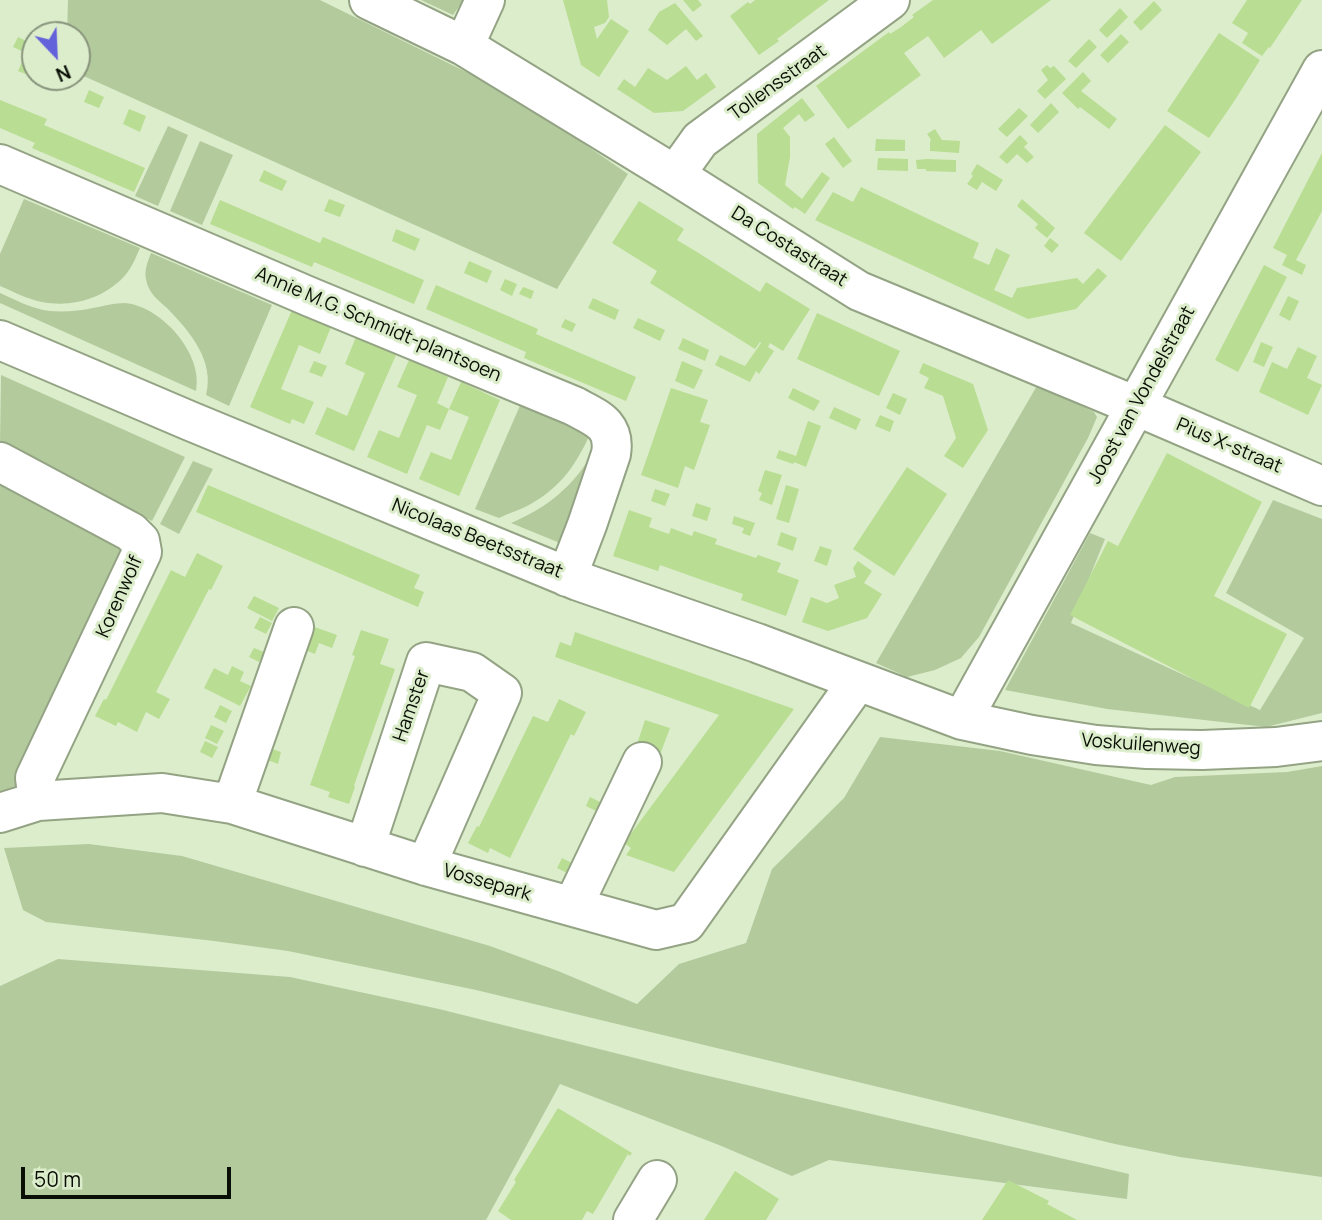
<!DOCTYPE html>
<style>
body{margin:0}
#map{position:relative;width:1322px;height:1220px;overflow:hidden;background:#dcedcc;font-family:Manrope,sans-serif}
canvas{display:block}
.north{position:absolute;left:21px;top:21px;width:70px;height:70px;box-sizing:border-box;background:#dcedcc;border:2px solid #88947c;border-radius:50%;rotate:157deg;font-size:19px;font-weight:700;line-height:28px;text-align:center;color:#0a0f05}
.north::after{content:'';display:block;margin:auto;width:24px;height:32px;background:#6462db;clip-path:polygon(50% 0,100% 100%,50% 72%,0 100%)}
.scale{position:absolute;left:21px;top:1167px;width:210px;height:32px;box-sizing:border-box;border:4px solid #0a0f05;border-top:0;padding-left:9px;font-size:21px;line-height:24px;white-space:nowrap;color:#0a0f05;-webkit-text-stroke:5px #dcedcc;paint-order:stroke}
</style>
<div id="map">
<canvas width="1322" height="1220"></canvas>
<div class="north">N</div>
<div class="scale">50 m</div>
</div>
<script>
const context = document.querySelector('canvas').getContext('2d');
context.lineJoin = 'round';
function fillPath(path, color) { context.fillStyle = color; context.fill(path, 'evenodd'); }
function strokePath(path, color, width, dash) { context.strokeStyle = color; context.lineWidth = width; context.lineCap = dash ? 'butt' : 'round'; context.setLineDash(dash || []); context.stroke(path); }
function label(font, color, halo, rows, align = 'center') {
  context.font = font + ' Manrope,sans-serif'; context.lineWidth = 6; context.setLineDash([]); context.textBaseline = 'middle'; context.strokeStyle = halo; context.fillStyle = color; for (const [text, x, y, turn = 0] of rows) {
    context.save(); context.translate(x, y); context.rotate((+turn || 0) * Math.PI / 180); context.textAlign = isNaN(turn) ? turn : align; if (halo) context.strokeText(text, 0, 0); context.fillText(text, 0, 0); context.restore();
  }
}
fillPath(new Path2D(`
 M68 0H320L513 95 628 174 557 289 77 73V35H67Z
 M421 0H473L471 4 463 1 453 15Z
 M168 126 188 135 158 206 135 196Z
 M200 141 233 155 202 225 170 211Z
 M24 199 140 248C136 257 133 265 127 273 107 298 72 308 42 302 27 299 14 292 0 286V254Z
 M151 253 272 305 229 406 206 395C215 361 190 332 168 309 158 300 148 293 146 279 144 270 148 261 151 253Z
 M0 293C16 300 32 309 50 311 64 312 80 311 93 308 104 306 114 303 125 303 161 306 204 354 196 391L0 303Z
 M1 375 185 457 152 521 0 444Z
 M1038 384 1094 412 1097 417 1088 438 979 637 961 658 935 670 907 677 876 663Z
 M522 401 592 430C577 463 562 487 529 505 520 510 509 513 499 518L475 509Z
 M193 461 213 469 179 534 160 524Z
 M587 462 599 468 572 548 511 523C542 510 568 491 587 462Z
 M0 471 120 532 131 562 13 795 0 806Z
 M1273 500 1322 519V713L1266 727 1107 709 1005 690 1090 533 1105 539 1071 623 1260 710 1304 638 1226 593Z
 M880 737 1000 751 1151 785 1175 777 1287 772 1322 766V1177L1180 1157 1115 1144 476 990 288 951 214 941 46 922 23 910 4 848 89 844 182 856 490 946 558 971 637 1004 679 964 746 943 772 869 844 798Z
 M58 959 290 977 439 1009 687 1071 1129 1174 1127 1199 829 1160 792 1176 719 1145 560 1084 486 1220H0V986Z`), '#b3ca9d');
fillPath(new Path2D(`
 M563 0H607L609 17 605 23 594 27 597 39 611 19 629 31 599 77 581 65Z
 M683 0H698L702 5 693 12Z
 M755 0H829L777 39 779 41 759 55 730 16 748 2 750 4Z
 M933 0H1051L992 44 981 30 944 58 928 36 904 53 921 75 848 129 816 86 889 32 890 34 901 27 914 17 912 15Z
 M1247 0H1302L1270 48 1269 47 1262 56 1242 43 1248 33 1232 23Z
 M1154 1 1162 10 1141 31 1133 22Z
 M675 3 703 36 696 41 686 29 667 45 648 30 659 12Z
 M1120 8 1128 17 1107 38 1099 30Z
 M1219 33 1260 60 1235 100 1209 138 1167 111Z
 M1121 34 1129 42 1108 63 1100 55Z
 M18 37 35 45V57L13 47Z
 M1089 39 1097 47 1076 68 1068 61Z
 M23 60 35 65 33 77 18 71Z
 M1047 65 1050 68 1054 66 1066 79 1045 99 1037 91 1048 80 1041 70Z
 M686 66 697 80 706 73 716 87 683 111 654 113 617 89 624 79 635 87 648 68 667 80Z
 M1083 72 1091 81 1081 91 1117 119 1109 129 1080 107 1078 109 1062 93Z
 M89 90 104 97 99 108 84 102Z
 M802 98 815 115 805 122 799 114 783 128 790 137V157L785 185 802 199 822 172 830 178 805 214 795 207 793 209 758 183 757 134Z
 M0 100 47 119 44 125 145 168 134 192 32 148 35 143 0 128Z
 M1051 103 1059 112 1038 133 1030 125Z
 M1019 108 1028 116 1007 137 998 129Z
 M129 109 146 116 140 132 123 124Z
 M1165 125 1201 152 1121 261 1084 233Z
 M935 129 942 140 960 141 959 153 930 151V140L932 141 927 134Z
 M1020 135 1028 143 1024 147 1034 157 1027 163 1017 154 1007 164 999 157Z
 M834 137 852 161 843 168 825 144Z
 M876 139 905 140V151H875Z
 M1322 153V211L1296 260 1306 265 1302 275 1282 265 1287 255 1273 248Z
 M878 158 908 159V171L877 170Z
 M927 159 956 160V172L926 171V169H917L916 160Z
 M977 164 1003 180 996 191 982 182 977 190 967 184 973 176 971 174Z
 M264 170 287 181 282 191 259 181Z
 M861 187 979 243 973 258 989 265 996 248 1010 255 994 290 1012 298 1017 288 1077 278 1083 284 1098 268 1107 276 1076 309 1028 319 815 220 833 192 853 202Z
 M329 199 345 205 340 217 324 211Z
 M1022 199 1055 228 1047 238 1035 228 1038 224 1017 206Z
 M220 200 320 243 323 237 424 280 414 304 314 262 312 267 210 224Z
 M639 201 684 229 677 240 697 252 760 292 766 282 810 309 783 351 770 343 768 347 774 351 759 374 756 371 750 382 715 365 720 355 745 366 761 343 760 342 755 349 650 283 657 271 612 243Z
 M396 229 420 239 415 251 392 241Z
 M1050 238 1059 245 1052 253 1044 246Z
 M469 261 492 271 487 283 464 273Z
 M1264 265 1287 277 1238 372 1215 360Z
 M505 279 517 284 512 296 500 290Z
 M436 285 538 329 536 334 636 377 626 401 524 358 526 352 426 309Z
 M523 287 534 291 531 299 519 294Z
 M1288 296 1299 301 1290 321 1279 315Z
 M593 298 619 310 615 320 588 308Z
 M292 310 331 327 320 354 299 345 281 389 314 402 304 424 292 419 290 424 250 407Z
 M817 313 900 351 879 396 797 359Z
 M638 318 665 330 660 341 633 328Z
 M565 319 576 324 572 332 561 327Z
 M356 337 396 355 354 451 315 434 327 407 347 416 365 373 345 364Z
 M683 338 709 350 705 361 678 349Z
 M1261 342 1273 347 1264 367 1253 362Z
 M1298 347 1317 356 1307 378 1322 385 1308 415 1259 392 1272 362 1287 369Z
 M409 360 448 377 437 403 449 409 461 382 500 400 459 496 419 479 431 452 451 460 469 417 449 409 440 430 427 425 407 474 367 457 379 430 399 438 417 395 397 387Z
 M314 361 327 366 322 377 309 372Z
 M682 361 703 370 694 389 675 381Z
 M923 363 973 384 988 430 963 468 944 456 956 438 943 396 924 388 929 378 919 373Z
 M671 388 708 400 700 422 710 425 694 470 685 466 678 488 641 475Z
 M793 388 820 401 814 411 788 398Z
 M893 393 907 399 900 415 886 408Z
 M834 407 861 419 856 430 829 418Z
 M880 415 894 421 890 432 875 426Z
 M808 421 821 426 806 467 794 462 793 464 776 458 779 450 796 456Z
 M1167 453 1262 502 1214 596 1287 634 1249 708 1070 615 1108 541 1118 546Z
 M907 467 947 494 894 576 853 549Z
 M765 470 782 475 772 505 759 500 762 493 758 491Z
 M208 485 420 575 414 588 424 592 418 607 196 512Z
 M786 485 799 489 789 523 776 519Z
 M655 489 670 494 665 506 651 501Z
 M696 503 711 508 707 521 692 516Z
 M629 510 652 518 649 527 669 534 671 528 692 536 694 531 717 539 715 544 756 558 758 555 781 563 777 572 799 580 786 616 741 600 743 594 702 580 660 565 658 571 613 556Z
 M734 516 755 523 750 536 742 533 744 528 732 524Z
 M781 532 797 538 793 551 777 545Z
 M820 546 832 550 827 566 814 561Z
 M197 553 223 566 211 590 209 589 156 692 170 699 159 719 146 712 137 732 118 722 116 726 95 716 104 699 106 700 171 570 185 577Z
 M858 561 872 571 864 583 882 594 867 618 828 631 802 622 811 597 827 603 839 598 834 585 856 577 853 568Z
 M254 596 279 608 272 621 247 608Z
 M260 617 272 623 266 634 254 628Z
 M309 625 337 635 332 648 319 643 315 654 305 650Z
 M361 630 389 639 380 664 395 669 357 777 354 786 355 787 349 804 328 797 330 792 310 785 355 656 352 655Z
 M575 632 794 709 674 872 626 855 631 848 624 843 719 715 555 657 560 642 571 646Z
 M254 648 264 652 259 662 249 657Z
 M232 666 244 672 240 681 251 686 240 706 204 688 214 668 228 675Z
 M559 699 586 712 574 736 571 734 510 858 490 848 488 853 468 843 477 826 479 827 533 716 548 722Z
 M220 705 232 711 226 723 214 717Z
 M645 720 670 728 661 752 637 744Z
 M211 725 224 731 217 744 205 738Z
 M205 741 218 747 212 758 200 752Z
 M269 748 281 752 278 764 265 759Z
 M590 797 600 802 596 811 586 806Z
 M562 858 572 863 567 873 557 868Z
 M558 1108 632 1153 630 1156 628 1154 593 1214 587 1211 582 1220H511L498 1211 516 1182 514 1180Z
 M735 1171 779 1199 766 1220H704Z
 M1008 1180 1049 1201 1047 1204 1077 1220H982Z`), '#b9dd92');
const minor = new Path2D(`
 M369 0 464 46 675 175 859 291 1136 406 1322 486
 M464 46 485 0
 M0 164 310 297 574 406C596 418 616 424 611 454L587 525 567 577
 M675 175 700 140 890 0
 M0 340 190 421 578 581 757 643 962 720 1032 735 1096 745 1147 749 1202 750 1276 747 1322 741
 M0 462 131 532 140 541 142 552 35 778 38 801
 M962 720 1322 70
 M232 804 294 627
 M0 813 38 801 162 793 232 804 426 866 656 930 686 923 858 681
 M365 847 426 662 472 672 502 693 426 866
 M573 906 642 762
 M633 1220 657 1180`);
strokePath(minor, '#93a384', 42);
strokePath(minor, '#fff', 38);
label('19px', '#0a0f05', '#dcedcc', [
 ["Tollensstraat",778,83,-36],
 ["Da Costastraat",789,247,32],
 ["Annie M.G. Schmidt-plantsoen",378,325,23],
 ["Joost van Vondelstraat",1142,395,-61],
 ["Pius X-straat",1229,446,23],
 ["Nicolaas Beetsstraat",477,539,22],
 ["Korenwolf",120,597,-66],
 ["Hamster",412,706,-71],
 ["Voskuilenweg",1141,745,4],
 ["Vossepark",487,883,16]
]);
</script>
